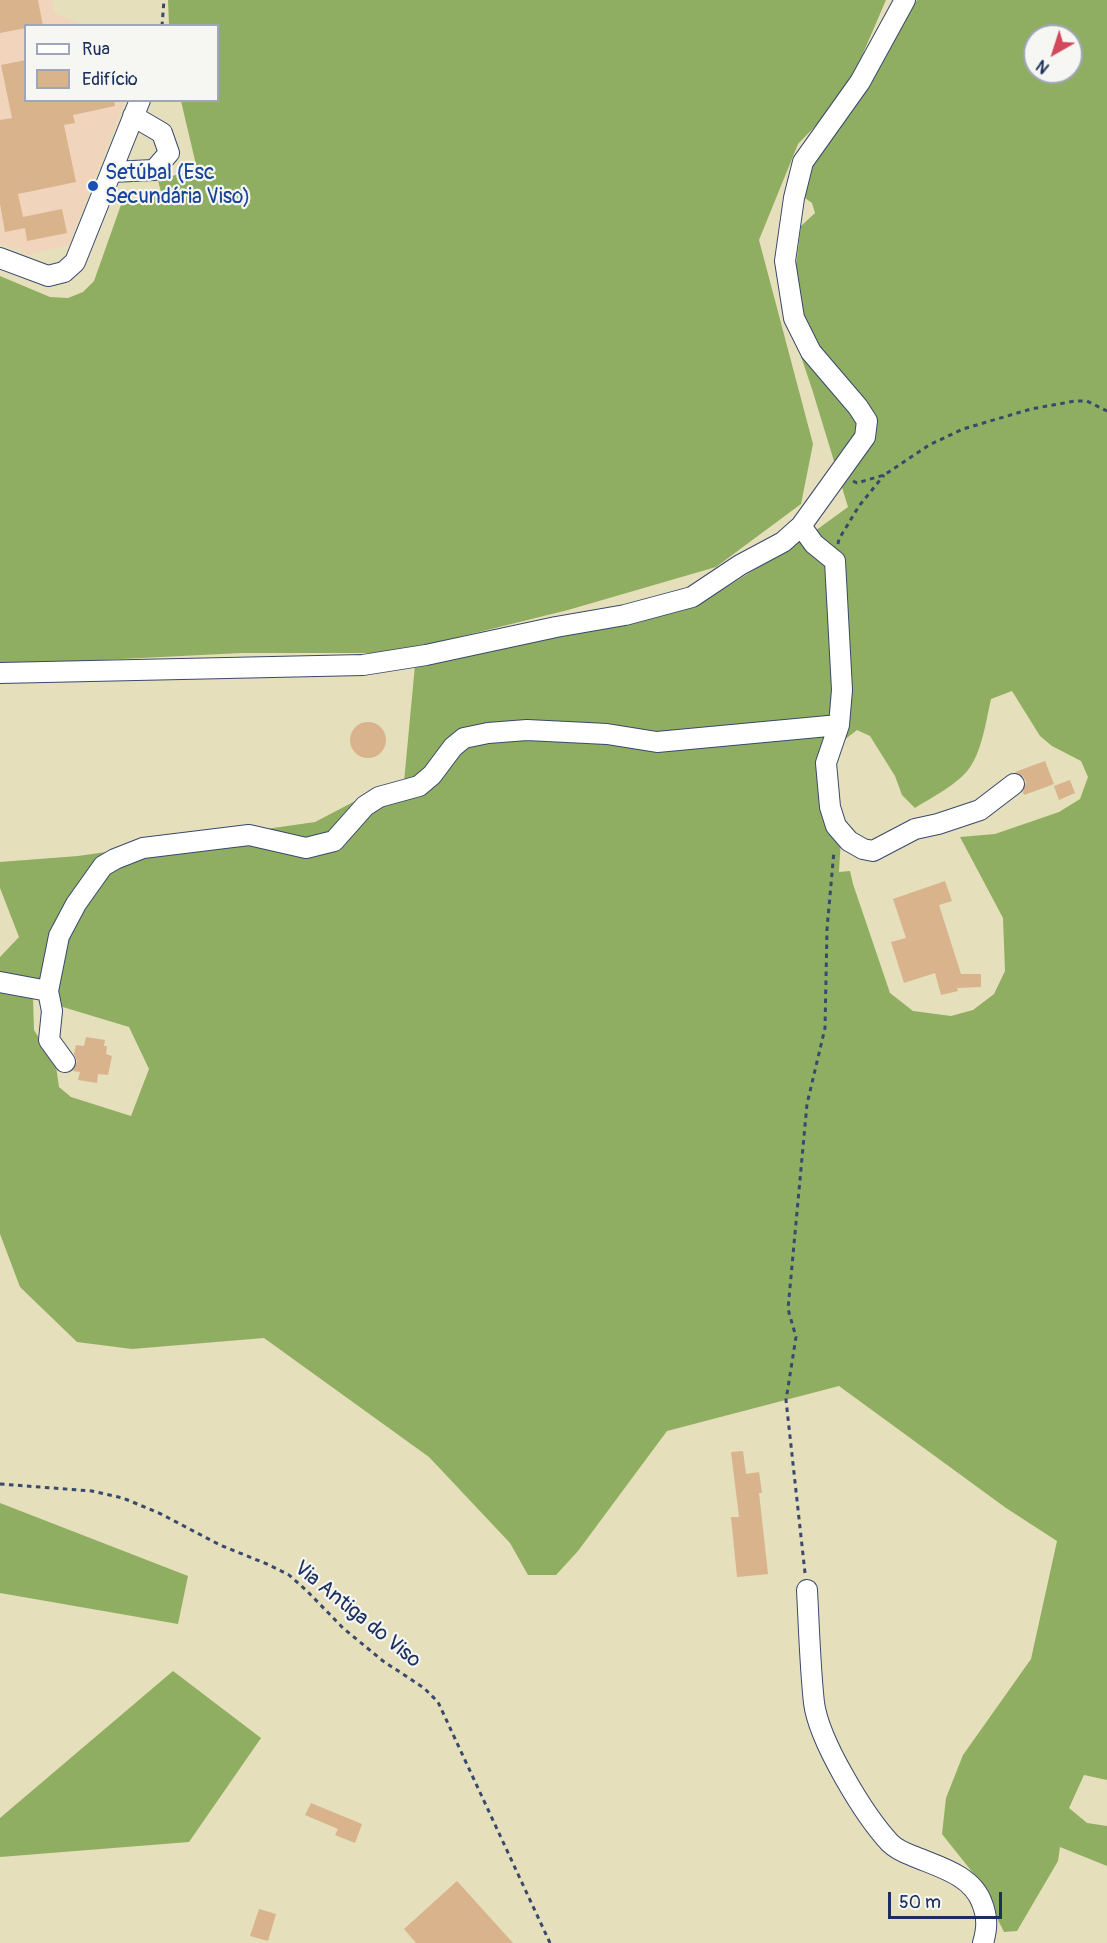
<!DOCTYPE html>
<meta charset="utf-8">
<style>
body{margin:0}
#map{position:relative;width:1107px;height:1943px;overflow:hidden;background:#e5dfbb;font-family:Pangolin,sans-serif}
canvas{display:block}
.legend{position:absolute;left:24px;top:24px;width:195px;height:78px;box-sizing:border-box;background:#f6f6f2;border:2px solid #9ea6b7;margin:0;padding:8px 10px;list-style:none;font-size:18px;color:#1b2f5e}
.legend li{display:flex;align-items:center;gap:12px;height:30px}
.legend b{width:30px;border:2px solid #9ea6b7}
.north{position:absolute;left:1023px;top:24px;width:60px;height:60px;box-sizing:border-box;background:#f6f6f2;border:2px solid #9ea6b7;border-radius:50%;rotate:219deg;font-size:16px;font-weight:700;line-height:24px;text-align:center;color:#1b2f5e}
.north::after{content:'';display:block;margin:auto;width:21px;height:27px;background:#d1495b;clip-path:polygon(50% 0,100% 100%,50% 72%,0 100%)}
.scale{position:absolute;left:888px;top:1892px;width:114px;height:27px;box-sizing:border-box;border:3px solid #1b2f5e;border-top:0;padding-left:8px;font-size:18px;line-height:21px;white-space:nowrap;color:#1b2f5e;-webkit-text-stroke:4px #f6f6f2;paint-order:stroke}
</style>
<div id="map">
<canvas width="1107" height="1943"></canvas>
<ul class="legend">
<li><b style="height:8px;background:#fff"></b>Rua</li>
<li><b style="height:16px;background:#d9b38b"></b>Edifício</li>
</ul>
<div class="north">N</div>
<div class="scale">50 m</div>
</div>
<script>
const context = document.querySelector('canvas').getContext('2d');
context.lineJoin = 'round';
function fillPath(path, color) { context.fillStyle = color; context.fill(path, 'evenodd'); }
function strokePath(path, color, width, dash) { context.strokeStyle = color; context.lineWidth = width; context.lineCap = dash ? 'butt' : 'round'; context.setLineDash(dash || []); context.stroke(path); }
function label(font, color, halo, rows, align = 'center') {
  context.font = font + ' Pangolin,sans-serif'; context.lineWidth = 4.5; context.setLineDash([]); context.textBaseline = 'middle'; context.strokeStyle = halo; context.fillStyle = color; for (const [text, x, y, turn = 0] of rows) {
    context.save(); context.translate(x, y); context.rotate((+turn || 0) * Math.PI / 180); context.textAlign = isNaN(turn) ? turn : align; if (halo) context.strokeText(text, 0, 0); context.fillText(text, 0, 0); context.restore();
  }
}
fillPath(new Path2D(`
 M0 0H52L54 13 84 25 26 26V100L125 101 69 245 28 255 21 252V248L13 249 0 244Z`), '#f0d5bc');
fillPath(new Path2D(`
 M168 0H886L852 79 826 115 798 144 759 240 813 444 801 504 716 567 568 610 394 653H242L0 665V276L50 297 68 298 83 292 94 281 122 202 161 192 158 180 197 169 181 101 218 100V26L169 25Z
 M917 0H1107V1780L1084 1775 1069 1808 1087 1823 1107 1826V1866L1060 1847 1058 1861 1017 1931 1004 1932 977 1878 942 1834 946 1798 963 1755 1031 1659 1057 1541 1006 1508 839 1386 667 1431 578 1551 556 1575H528L510 1543 429 1457 264 1338 132 1349 77 1342 20 1287 0 1234V957L19 937 0 888V862L78 856 315 822 359 799 404 782 415 665 630 623 706 600 808 536 848 507 812 389 789 321 801 226 815 213 812 203 805 198 809 168 856 105ZM1035 36H1071V72H1035ZM1012 691 1040 736 1052 746 1081 761 1088 777 1080 799 1059 812 995 834 960 837 1003 918 1005 971 994 994 973 1010 951 1016 913 1011 890 993 853 884 850 871 839 872 842 819 834 798V772L838 745 857 730 870 736 895 776 902 795 915 808C931 798 956 785 968 770 982 752 986 721 991 699ZM33 998 129 1027 149 1069 131 1116 71 1097 59 1087 56 1066 34 1030Z
 M0 1503 188 1576 178 1624 0 1593Z
 M173 1671 261 1738 189 1842 0 1857V1818Z`), '#90ae61');
fillPath(new Path2D(`
 M0 0H38L43 26H26V28L0 33Z
 M26 60V100H114L115 106 73 115 75 123 64 125 76 182 18 194 23 217 62 209 67 233 27 241 25 228 5 232 0 204V120L12 118 1 65Z
 M350 740a18 18 0 1 1 36 0a18 18 0 1 1-36 0Z
 M1045 761 1054 784 1024 795 1023 792 1026 782 1023 776 1015 772Z
 M1070 780 1075 793 1059 800 1054 786Z
 M945 881 952 901 939 905 961 974H981V987L957 988 958 991 941 995 935 973 904 983 891 942 906 938 893 899Z
 M86 1037 105 1040 104 1046H107L106 1054 112 1056 108 1075 98 1074 97 1083 78 1080 80 1072 73 1071 77 1061 74 1054 76 1045 84 1046Z
 M743 1451 746 1474 759 1472 762 1493H759L768 1574 737 1577 731 1517H739L731 1452Z
 M311 1803 362 1824 355 1843 335 1835 338 1829 305 1815Z
 M457 1881 513 1943H416L404 1929Z
 M259 1909 276 1914 268 1941 250 1936Z`), '#d9b38b');
const minor = new Path2D(`
 M111 172 154 170 169 153 162 133 133 116
 M0 258 48 276 64 272 75 262 140 100
 M801 526 814 544 835 561 842 690 839 725 826 763 830 807 836 826 849 841 863 849 873 851 915 829 938 824 980 810 1014 784
 M0 673 363 665 426 655 556 627 625 615 692 597 740 565 783 542 801 526 865 437 867 421 858 407 811 352 794 318 785 261 794 198 803 162 860 82 905 0
 M0 982 48 991
 M65 1062 49 1040 52 1011 48 991 59 936 76 904 103 866 115 859 143 848 249 835 306 848 334 841 365 806 379 797 419 786 432 775 453 747 464 738 488 733 527 730 607 734 657 742 839 725
 M807 1590C809 1627 810 1666 814 1703 819 1741 864 1815 890 1843 896 1849 905 1853 913 1856 939 1867 972 1875 982 1903 988 1918 987 1929 983 1943`);
strokePath(minor, '#39496c', 22);
strokePath(new Path2D(`
 M162 26 164 0
 M853 481 857 483 884 475 929 445 963 429 1031 409 1075 401H1087L1107 411
 M838 544 839 539 859 506 884 475
 M0 1484 92 1491 123 1498 161 1514 220 1545 267 1564 289 1575 307 1591 343 1628 383 1661 424 1688 438 1702 550 1943
 M805 1573 786 1400 796 1337 788 1309 807 1104 825 1028 827 929 834 851`), '#39496c', 3, [4.5, 4.5]);
strokePath(minor, '#fff', 20);
for (const [x, y, r, color] of [
 [93,186,6,"#1a4fb4"]
]) { const dot = new Path2D(); dot.arc(x, y, r, 0, 2 * Math.PI); context.fillStyle = color; context.fill(dot); strokePath(dot, '#f6f6f2', 2); }
label('21px', '#164399', '#f6f6f2', [
 ["Setúbal (Esc",105,174],
 ["Secundária Viso)",105,198]
], 'left');
label('21px', '#1b2f5e', '#f6f6f2', [
 ["Via Antiga do Viso",357,1615,39]
]);
</script>
